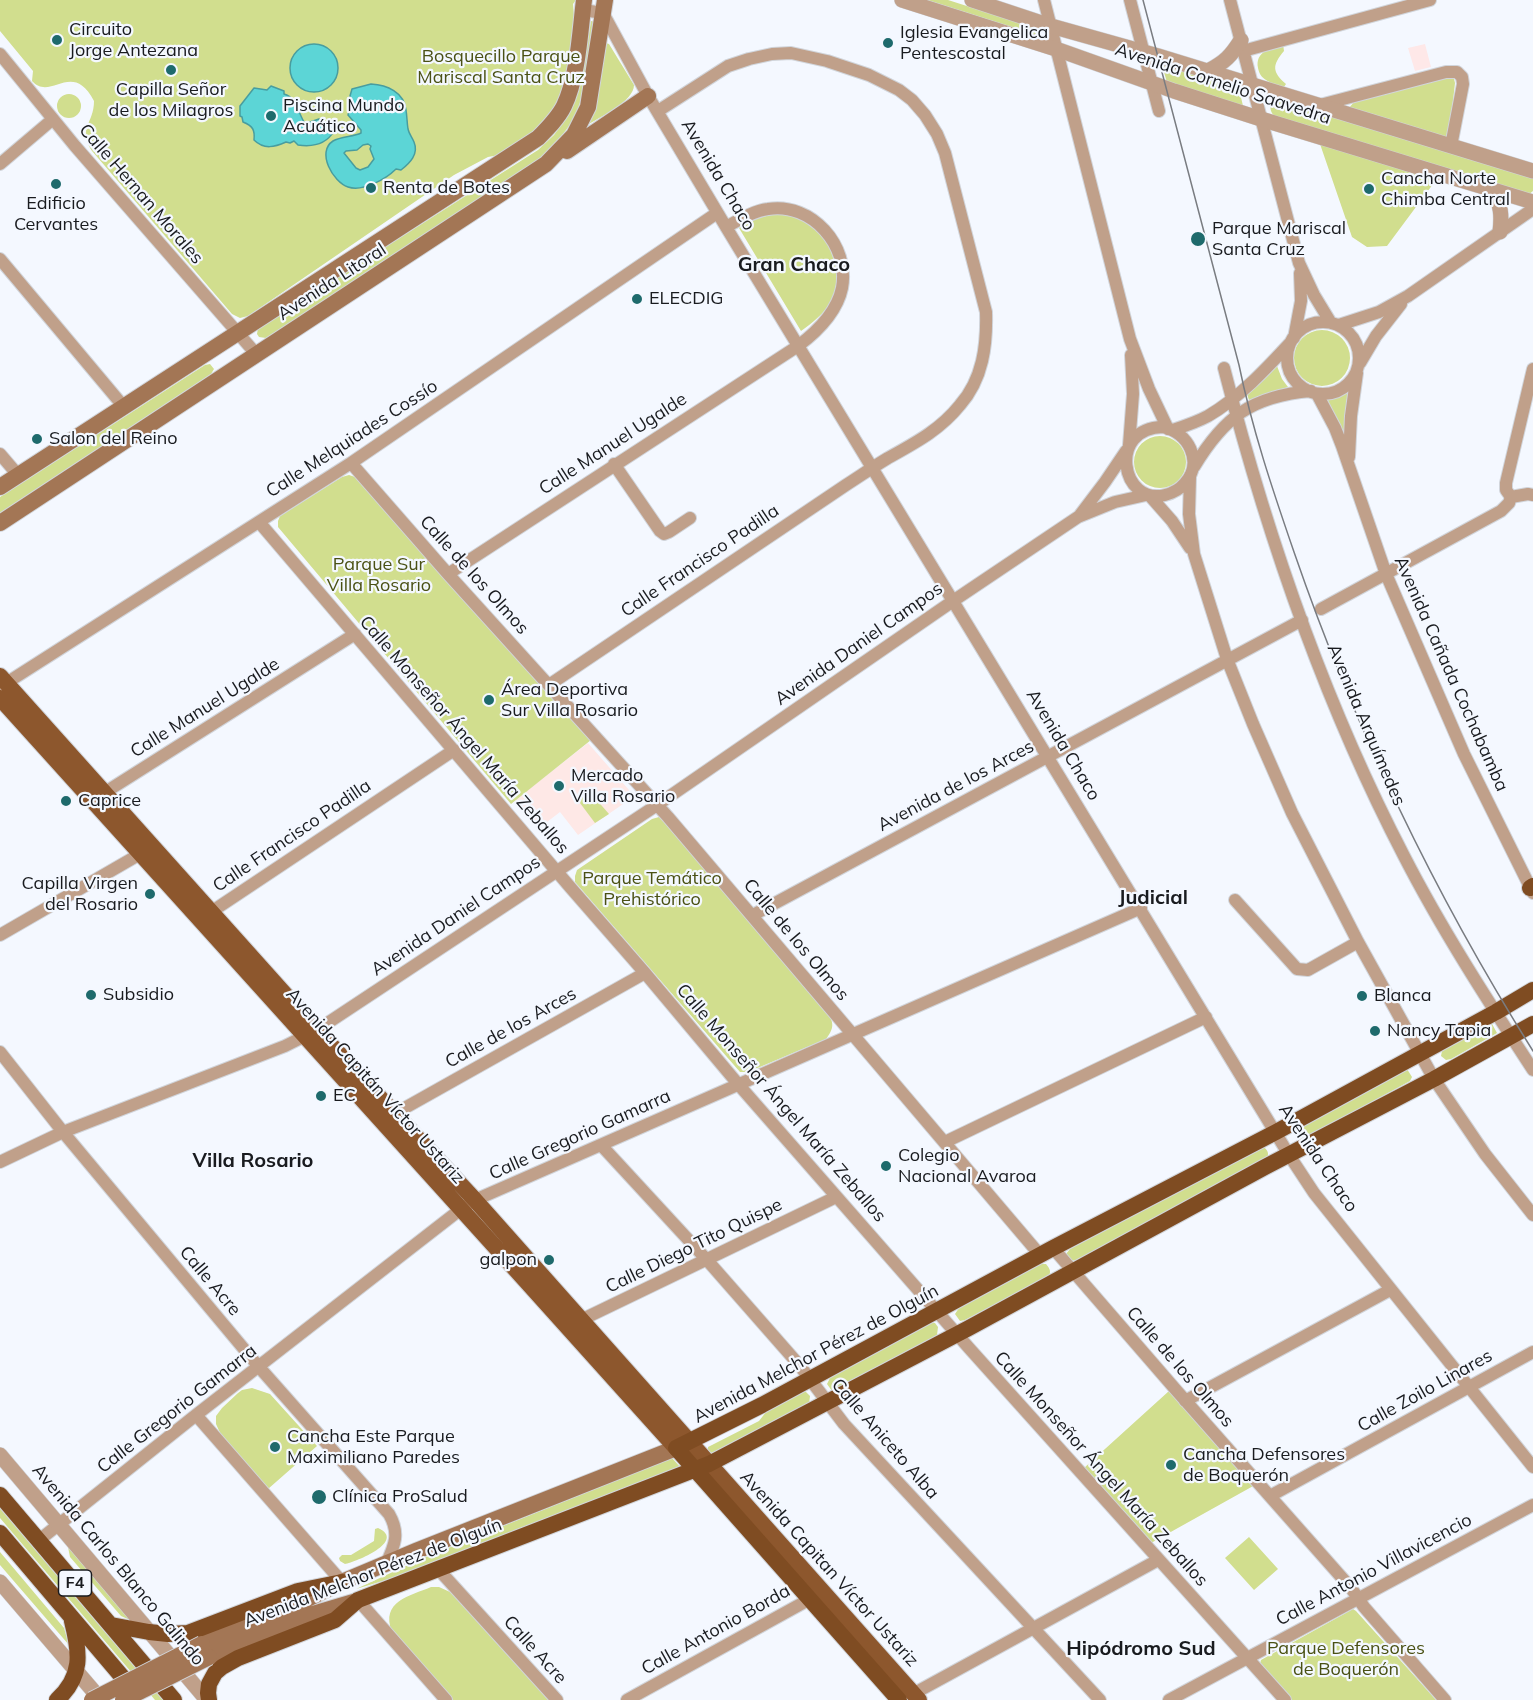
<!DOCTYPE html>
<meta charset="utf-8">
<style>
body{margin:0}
canvas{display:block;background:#f4f8ff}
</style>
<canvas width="1533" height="1700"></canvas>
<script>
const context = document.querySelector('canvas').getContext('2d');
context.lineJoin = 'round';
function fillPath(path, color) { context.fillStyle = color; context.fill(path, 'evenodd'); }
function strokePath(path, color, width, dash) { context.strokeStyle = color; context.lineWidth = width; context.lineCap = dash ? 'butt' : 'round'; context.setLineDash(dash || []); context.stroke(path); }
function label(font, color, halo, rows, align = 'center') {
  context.font = font + ' Mulish,sans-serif'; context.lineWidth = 4.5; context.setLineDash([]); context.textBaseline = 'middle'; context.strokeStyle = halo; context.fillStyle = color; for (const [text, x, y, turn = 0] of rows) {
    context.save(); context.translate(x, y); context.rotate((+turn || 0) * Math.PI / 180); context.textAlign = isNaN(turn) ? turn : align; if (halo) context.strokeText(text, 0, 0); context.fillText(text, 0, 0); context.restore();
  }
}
fillPath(new Path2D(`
 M588 743 629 790 631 795 629 800 578 835 560 812 538 829 514 801Z`), '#fee8e6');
fillPath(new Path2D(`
 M1425 44 1431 67 1415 71 1408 48Z`), '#fee8e8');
fillPath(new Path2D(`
 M0 0H576L573 4 576 39 570 71 549 122 515 152 488 157 454 175 248 316 240 318 232 314 92 151C77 128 94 124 94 101 72 59 51 102 32 81L33 71 0 31Z
 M927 0H948L1039 29 1040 36Z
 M591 21 595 22C591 48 587 90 576 113 569 130 554 144 542 158L266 338 259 337 257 334 258 328 538 150 554 135 564 121 582 77Z
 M606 43 609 44 634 85C634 101 602 116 589 124L587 121Z
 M1283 44 1284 51C1272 65 1272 72 1286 84L1284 87C1278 85 1271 84 1266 80 1261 77 1259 73 1258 68 1255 52 1270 48 1283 44Z
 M1162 65 1239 89 1244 110 1168 86Z
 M1450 77 1454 79 1455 83 1449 136 1445 137 1348 109 1355 101Z
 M57 106a12 12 0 1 1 24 0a12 12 0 1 1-24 0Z
 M1277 99 1533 178V191L1528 195 1274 116C1270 111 1269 106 1273 100Z
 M1320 144 1436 180 1387 246 1367 247 1352 237Z
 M781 214C789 216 802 217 808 222 831 239 845 274 831 301 825 313 812 323 801 331L739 228C753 219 765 215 781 214Z
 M1294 358a28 28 0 1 1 56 0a28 28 0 1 1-56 0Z
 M210 364 214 369 211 374 0 513V497L205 365Z
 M1277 366 1282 379 1288 387 1249 400 1247 394Z
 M1348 391 1345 413V436L1335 415 1325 400 1338 397Z
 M1134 462a26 26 0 1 1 52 0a26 26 0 1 1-52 0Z
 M349 475 355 477 359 482 591 740 511 804 278 527V521L280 516 342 477Z
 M588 790 609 814 595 823 577 799Z
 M659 817 664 821 825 1009C833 1021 836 1026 826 1039L748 1072H740L575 882V876L577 870 652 819Z
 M1491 1022 1497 1033 1451 1059 1446 1060 1441 1056 1442 1051Z
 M1407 1069 1412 1077 1410 1081 1309 1136 1305 1137 1299 1130 1300 1127Z
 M1259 1147H1264C1268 1151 1269 1153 1267 1159L1076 1260 1071 1261 1066 1254 1070 1249Z
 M1041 1264H1046C1050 1269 1051 1271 1049 1276L965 1320 960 1321 955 1314 959 1308Z
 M930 1323H935L938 1327 937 1335 837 1390 832 1391 827 1384 830 1378Z
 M252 1388 270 1394 317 1446 268 1489 221 1435 216 1424V1416L222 1408 238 1393 242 1390Z
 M1169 1391 1255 1485 1151 1543 1084 1468Z
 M801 1392H806L810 1396 809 1404 711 1454 708 1452V1447L712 1445 759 1421 766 1412Z
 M672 1458 681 1468 426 1568 356 1589 421 1559Z
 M0 1508 163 1700H155L0 1518Z
 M378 1528C407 1541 356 1562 345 1564L340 1561 339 1558 342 1555H351L374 1541 375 1529Z
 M1249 1537 1278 1569 1254 1590 1225 1558Z
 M68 1547 130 1620 121 1616 70 1557Z
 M0 1552 64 1628 69 1645 0 1565Z
 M431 1587H439L450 1592 496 1640 549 1700H453L392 1632C380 1601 410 1596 431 1587Z
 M1353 1609 1356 1611 1436 1700H1292L1262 1667 1260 1664 1261 1660Z`), '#d1de8e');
const water = new Path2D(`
 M290 68a24 24 0 1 1 48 0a24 24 0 1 1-48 0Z
 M371 84C387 85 404 92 406 110 407 116 407 123 408 129 409 134 412 137 414 142 419 154 410 163 401 170L396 169C386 179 363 192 348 187 333 182 316 152 333 141 341 136 353 137 361 133V130L348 115 352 102 350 96 352 89ZM368 144 371 146 370 149 374 159 368 167 360 170 356 168 344 153 346 151 357 150 363 145Z
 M271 86 284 91V94C296 97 298 112 304 122L307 123 319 119 333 128 334 131C326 145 312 147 298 145L294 141 290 143 286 142C275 147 264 150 254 140 255 130 253 126 243 122L242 117 240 116V106L254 88 267 90Z`);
fillPath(water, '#5cd5d6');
strokePath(water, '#489d9f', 1.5);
const minor = new Path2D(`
 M1044 0 1130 339 1149 389 1168 429
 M1130 0 1159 111
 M1230 0 1299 263 1314 295 1331 323
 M583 10 603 13 648 96 726 227 1289 1155 1314 1193 1533 1467
 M1243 51 1430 0
 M0 54 75 146 257 355
 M1320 105 1446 72H1457L1462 77 1463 84 1451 146
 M0 164 53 119
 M0 259 124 407
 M1287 358a36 36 0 1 1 72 0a36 36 0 1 1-72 0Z
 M1339 325 1379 312 1408 296 1533 209
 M1294 338 1301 301 1300 273
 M1360 363 1376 336 1401 304
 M1224 368C1267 536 1324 702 1404 856 1442 930 1488 1001 1533 1070
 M1317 394 1335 428 1342 446 1386 574 1464 754 1533 893
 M1163 427C1188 432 1204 462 1185 483 1180 489 1173 493 1165 495 1121 506 1107 428 1163 427Z
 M1173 430C1185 426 1197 422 1208 416 1239 398 1266 369 1290 343
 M1129 445 1133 394 1131 355
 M0 454 18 475
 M1349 457 1351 416 1357 373
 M351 463 448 574 668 817 1040 1255
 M614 464 660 531 664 534 669 532 690 518
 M1194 467C1224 417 1252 396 1311 391
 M1190 477 1189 514 1194 554 1227 659 1253 724 1292 813 1358 942 1434 1079 1485 1154 1533 1215
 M1150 496 1172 521 1190 548
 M1511 497 1506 490V483L1533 369
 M1511 497 1528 494 1533 495
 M1080 515 1105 482 1126 451
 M259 522 570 887 645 973 738 1084 969 1348 1285 1700
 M448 574 798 346C818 331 837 312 842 288 850 246 812 202 768 209 753 211 739 220 726 227
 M1321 609 1501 511 1509 503 1511 497
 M549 685C648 618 747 552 846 485 860 476 873 467 888 458 915 443 940 430 960 405 983 379 987 345 986 312L945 153 937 134 925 115 912 100 899 90 869 75 827 61 791 53 772 54 749 59 728 66 658 111
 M0 687 351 463 717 213
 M104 793 355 634
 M1235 900 1297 969 1308 970 1358 942
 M211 912 454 750
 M753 915 1302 620
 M0 935 147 850
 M0 1052 63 1132 259 1367 389 1514C400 1533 395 1545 386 1564
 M394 1114 645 973
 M945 1142 1206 1017
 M601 1145 707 1260 800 1366 844 1424 1100 1700
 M0 1162 63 1132 285 1046 317 1030 657 805 953 601 1078 517 1115 502 1146 495
 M1053 1248 1176 1390 1351 1588 1364 1607 1445 1700
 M576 1325 581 1320 836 1197
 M1185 1401 1390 1290
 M196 1415 342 1582
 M1270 1496 1533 1352
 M38 1541 196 1415 461 1209 475 1200 1141 908
 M439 1570 557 1700
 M358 1600 446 1700
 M913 1694 1158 1560
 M627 1700 810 1599 816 1594
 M1169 1700 1533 1505`);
const tertiary = new Path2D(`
 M902 0 1056 49 1174 91 1261 119 1533 202
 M972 0 1051 26 1158 56 1533 171
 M1208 71C1225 62 1231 56 1241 40
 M1493 190C1501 206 1502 214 1500 232
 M0 1455 207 1700
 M0 1582 101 1700`);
const secondary = new Path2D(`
 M567 151 648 96
 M0 487 538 138C548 128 558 118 564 106 578 77 580 32 584 0
 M0 523 546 164 574 135 588 107 605 0
 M202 1644 299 1603 342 1582 416 1551 676 1448
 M209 1657 303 1617 357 1601`);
const primary = new Path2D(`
 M0 676 317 1030 475 1200 919 1700
 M0 698C224 950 452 1197 676 1448`);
const trunk = new Path2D(`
 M1530 888 1533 886
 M0 1495 174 1700
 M0 1533 135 1692
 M111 1625 149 1632 168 1634 188 1633 298 1591 342 1582
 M57 1700C83 1676 80 1653 72 1621
 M209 1700 208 1693 209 1684 215 1673 222 1667 238 1658 335 1620 358 1600 709 1464 967 1329 1265 1167 1434 1079 1533 1024
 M899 1700 676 1448 762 1405 1053 1248 1276 1132 1496 1012 1533 990`);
strokePath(minor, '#d1d5db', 14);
strokePath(tertiary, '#d1d5db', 16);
strokePath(secondary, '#d1d5db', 18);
strokePath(primary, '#d1d5db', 18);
strokePath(trunk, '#d1d5db', 18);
strokePath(minor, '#c0a08a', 12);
strokePath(tertiary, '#c0a08a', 15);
strokePath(secondary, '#a37655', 16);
strokePath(primary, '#8d572d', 16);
strokePath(trunk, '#7f4c22', 16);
strokePath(new Path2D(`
 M1143 0 1239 365C1252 429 1273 491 1294 552 1355 729 1433 892 1533 1051`), '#797c81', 1.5);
const secondaryBridge = new Path2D(`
 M92 1700 202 1644
 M123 1700 209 1657`);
strokePath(secondaryBridge, '#d1d5db', 18, []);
strokePath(secondaryBridge, '#a37655', 16);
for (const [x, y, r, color] of [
 [57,40,6,"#1e6a6c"],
 [888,43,6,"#1e6a6c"],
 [171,70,6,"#1e6a6c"],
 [271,116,6,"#1e6a6c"],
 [56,184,6,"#1e6a6c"],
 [371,188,6,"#1e6a6c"],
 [1369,189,6,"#1e6a6c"],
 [1198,239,8,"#1e6a6c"],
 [637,299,6,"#1e6a6c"],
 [37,439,6,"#1e6a6c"],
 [489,700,6,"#1e6a6c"],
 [559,786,6,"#1e6a6c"],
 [66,801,6,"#1e6a6c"],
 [150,894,6,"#1e6a6c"],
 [91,995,6,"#1e6a6c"],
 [1362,996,6,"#1e6a6c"],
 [1375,1031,6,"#1e6a6c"],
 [321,1096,6,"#1e6a6c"],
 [886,1166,6,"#1e6a6c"],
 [549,1260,6,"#1e6a6c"],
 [275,1447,6,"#1e6a6c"],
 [1171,1465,6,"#1e6a6c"],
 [319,1497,8,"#1e6a6c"]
]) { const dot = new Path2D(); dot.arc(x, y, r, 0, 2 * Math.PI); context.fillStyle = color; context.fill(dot); strokePath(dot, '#f4f8ff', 2); }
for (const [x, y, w] of [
 [75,1583,33]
]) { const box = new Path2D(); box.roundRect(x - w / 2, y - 13, w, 26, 4.5); context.fillStyle = '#f4f8ff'; context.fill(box); strokePath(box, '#191b1f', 1.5); }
label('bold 16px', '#191b1f', null, [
 ["F4",75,1583]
]);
label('18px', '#191b1f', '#f4f8ff', [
 ["Circuito",69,30],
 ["Jorge Antezana",69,51],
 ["Iglesia Evangelica",900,33],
 ["Pentescostal",900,54],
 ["Capilla Señor",171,90,"center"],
 ["de los Milagros",171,111,"center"],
 ["Piscina Mundo",283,106],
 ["Acuático",283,127],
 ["Cancha Norte",1381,179],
 ["Chimba Central",1381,200],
 ["Renta de Botes",383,188],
 ["Edificio",56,204,"center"],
 ["Cervantes",56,225,"center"],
 ["Parque Mariscal",1212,229],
 ["Santa Cruz",1212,250],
 ["ELECDIG",649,299],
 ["Salon del Reino",49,439],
 ["Área Deportiva",501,690],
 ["Sur Villa Rosario",501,711],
 ["Mercado",571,776],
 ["Villa Rosario",571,797],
 ["Caprice",78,801],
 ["Capilla Virgen",138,884,"right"],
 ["del Rosario",138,905,"right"],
 ["Subsidio",103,995],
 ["Blanca",1374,996],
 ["Nancy Tapia",1387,1031],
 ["EC",333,1096],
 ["Colegio",898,1156],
 ["Nacional Avaroa",898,1177],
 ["galpon",537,1260,"right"],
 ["Cancha Este Parque",287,1437],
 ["Maximiliano Paredes",287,1458],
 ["Cancha Defensores",1183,1455],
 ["de Boquerón",1183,1476],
 ["Clínica ProSalud",332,1497]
], 'left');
label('18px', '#4a5114', '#f4f8ff', [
 ["Bosquecillo Parque",501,57],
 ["Mariscal Santa Cruz",501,78],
 ["Parque Sur",379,565],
 ["Villa Rosario",379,586],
 ["Parque Temático",652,879],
 ["Prehistórico",652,900],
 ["Parque Defensores",1346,1649],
 ["de Boquerón",1346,1670]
]);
label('18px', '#191b1f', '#f4f8ff', [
 ["Avenida Cornelio Saavedra",1223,84,18],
 ["Avenida Chaco",718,175,59],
 ["Calle Hernan Morales",141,194,49],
 ["Avenida Litoral",332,282,-33],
 ["Calle Melquiades Cossío",352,439,-33],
 ["Calle Manuel Ugalde",613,444,-33],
 ["Calle Francisco Padilla",700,561,-34],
 ["Calle de los Olmos",474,575,48],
 ["Avenida Daniel Campos",859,644,-35],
 ["Avenida Cañada Cochabamba",1451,674,66],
 ["Calle Manuel Ugalde",205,708,-32],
 ["Avenida Arquímedes",1366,725,67],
 ["Calle Monseñor Ángel María Zeballos",464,735,49],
 ["Avenida Chaco",1063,745,59],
 ["Avenida de los Arces",956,786,-28],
 ["Calle Francisco Padilla",292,836,-34],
 ["Avenida Daniel Campos",456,916,-34],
 ["Calle de los Olmos",796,940,50],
 ["Calle de los Arces",511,1028,-29],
 ["Avenida Capitán Víctor Ustariz",375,1086,48],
 ["Calle Monseñor Ángel María Zeballos",781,1103,49],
 ["Calle Gregorio Gamarra",580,1135,-24],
 ["Avenida Chaco",1318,1158,56],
 ["Calle Diego Tito Quispe",694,1246,-26],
 ["Calle Acre",210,1281,50],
 ["Avenida Melchor Pérez de Olguín",816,1354,-28],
 ["Calle de los Olmos",1180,1367,49],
 ["Calle Zoilo Linares",1425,1391,-29],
 ["Calle Gregorio Gamarra",177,1409,-38],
 ["Calle Aniceto Alba",885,1439,49],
 ["Calle Monseñor Ángel María Zeballos",1101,1469,48],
 ["Avenida Carlos Blanco Galindo",118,1565,50],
 ["Avenida Capitan Víctor Ustariz",829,1569,48],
 ["Calle Antonio Villavicencio",1374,1570,-28],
 ["Avenida Melchor Pérez de Olguín",373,1573,-21],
 ["Calle Antonio Borda",716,1630,-29],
 ["Calle Acre",535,1650,48]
]);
label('bold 20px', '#191b1f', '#f4f8ff', [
 ["Gran Chaco",794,265],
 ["Judicial",1153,898],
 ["Villa Rosario",253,1161],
 ["Hipódromo Sud",1141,1649]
]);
</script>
